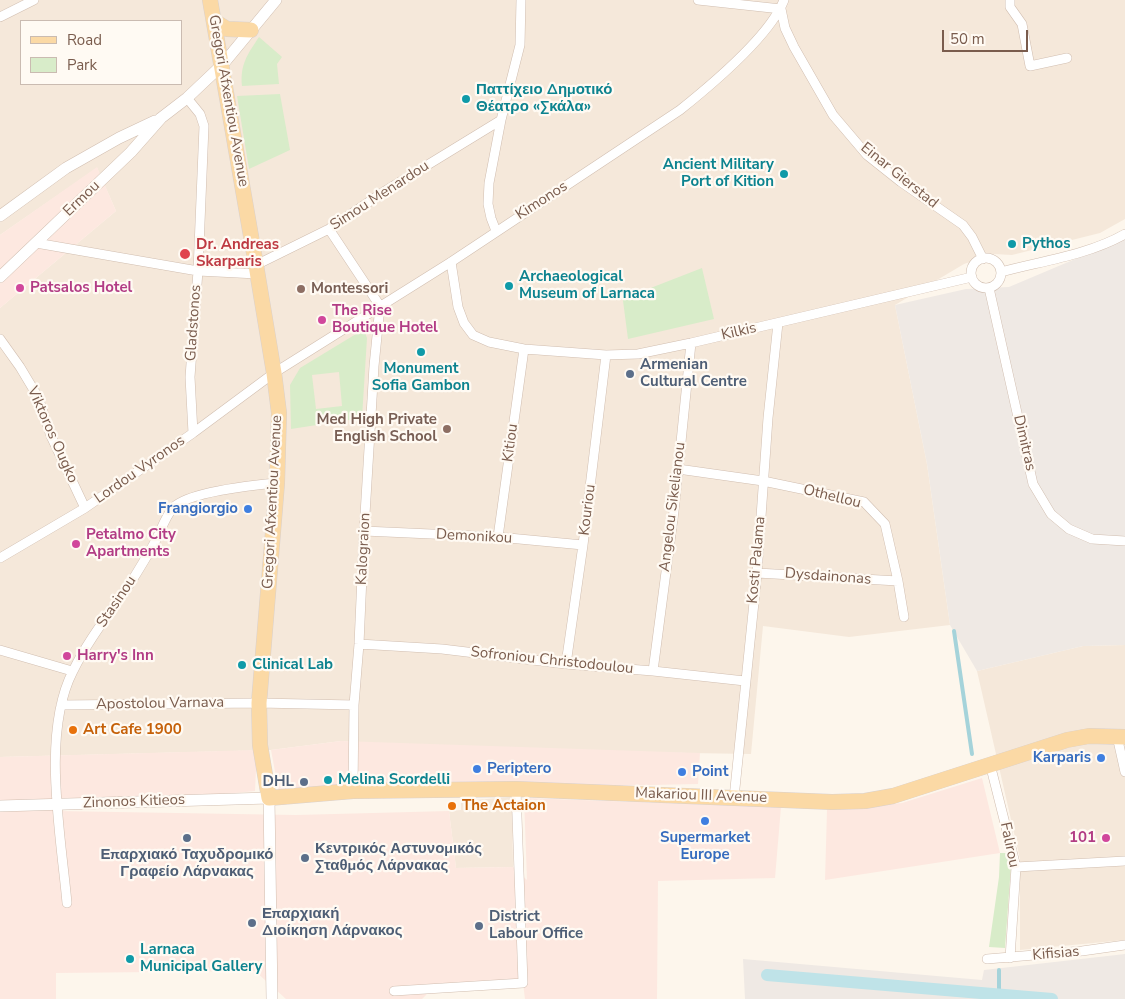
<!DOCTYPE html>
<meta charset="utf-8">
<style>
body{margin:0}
#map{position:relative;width:1125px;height:999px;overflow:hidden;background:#fdf6ec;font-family:"Nunito Sans",sans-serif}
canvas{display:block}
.legend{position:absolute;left:20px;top:20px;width:162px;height:65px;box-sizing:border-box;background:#fffaf3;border:1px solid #cabbb1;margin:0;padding:6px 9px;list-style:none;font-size:15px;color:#7a5c4d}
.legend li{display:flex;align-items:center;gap:10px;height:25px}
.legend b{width:25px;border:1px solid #cabbb1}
.scale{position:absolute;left:942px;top:30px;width:86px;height:22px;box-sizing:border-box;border:2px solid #7a5c4d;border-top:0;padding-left:6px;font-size:15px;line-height:18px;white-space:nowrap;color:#7a5c4d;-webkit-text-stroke:4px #fffaf3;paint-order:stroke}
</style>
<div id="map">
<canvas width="1125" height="999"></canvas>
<ul class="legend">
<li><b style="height:6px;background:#fbd9a5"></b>Road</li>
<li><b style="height:14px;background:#d8ecc9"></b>Park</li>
</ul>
<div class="scale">50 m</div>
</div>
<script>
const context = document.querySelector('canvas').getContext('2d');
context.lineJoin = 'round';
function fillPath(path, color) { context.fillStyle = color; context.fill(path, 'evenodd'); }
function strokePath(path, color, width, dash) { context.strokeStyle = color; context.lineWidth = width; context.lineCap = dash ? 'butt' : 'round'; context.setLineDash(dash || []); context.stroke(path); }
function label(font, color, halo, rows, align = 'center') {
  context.font = font + ' "Nunito Sans",sans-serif'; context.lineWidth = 4.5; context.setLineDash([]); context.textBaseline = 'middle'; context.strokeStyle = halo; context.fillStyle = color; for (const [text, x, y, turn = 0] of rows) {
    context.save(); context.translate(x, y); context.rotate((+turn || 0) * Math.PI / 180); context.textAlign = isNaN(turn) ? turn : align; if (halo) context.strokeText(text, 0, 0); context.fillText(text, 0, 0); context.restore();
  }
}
fillPath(new Path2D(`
 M0 0H1125V219L1100 233 1012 255 994 254 964 264 895 305 927 464 950 625 849 637 763 626 751 754 501 750 341 741 271 750 0 757V308L116 211 97 168 0 235ZM21 21H181V84H21Z
 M1125 645V940L1020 950V859L977 671 1083 646Z
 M512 797 513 867 456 868 449 811 461 810V801Z`), '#f5e8da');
fillPath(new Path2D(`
 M97 167 116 211 0 308V235Z
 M341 741 700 753 698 784 279 793 271 750Z
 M257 750 255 791 57 811 296 815 449 811 456 868 513 867 527 880 524 798 781 807 775 878 658 881 657 999H525L523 983 427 994 422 999H286L255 971 56 973V999H0V757Z
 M982 778 1000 853 825 880 827 810 902 803Z`), '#fde8e0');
fillPath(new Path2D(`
 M1125 238V645L1083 646 977 671 950 625 927 464 895 305 966 289 1009 287Z
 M1125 954V999H745L743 959 982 980 984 970Z`), '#efe9e4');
fillPath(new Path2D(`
 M259 37 282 57 277 64 279 84 242 86C240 65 247 55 259 37Z
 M280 94 290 150 249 169 237 96Z
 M702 268 714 319 628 339 622 293 648 289Z
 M364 331 367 338 362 418 291 429 290 385 300 368 356 334ZM339 372 342 406 316 409 312 375Z
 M1000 853H1007L1011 866 1005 948 989 947 999 877Z`), '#d8ecc9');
strokePath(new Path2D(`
 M954 631 972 754
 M999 970V993`), '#a5d3da', 4);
strokePath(new Path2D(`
 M767 975 1052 999`), '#bfe3e8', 12);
const minor = new Path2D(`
 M698 0 781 9 785 28 794 47 833 115 867 155 901 182 963 225 972 237 983 259
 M1010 0V7L1022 24 1030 66 1067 58
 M0 17 34 0
 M187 98 200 114 204 126 198 271 190 377 193 433
 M329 229 380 306 374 366 364 531 359 644 354 705 353 791
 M496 231 491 218 488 204 489 183 501 120 520 45 521 0
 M36 243 198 271 257 274
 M971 273a15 15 0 1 1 30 0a15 15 0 1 1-30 0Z
 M451 262 458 307 464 323 473 335 489 342 524 349 606 355 638 354 691 343 972 277
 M256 265 329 229 385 191 501 120
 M1001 272C1042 261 1088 255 1125 234
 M989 288 1033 484 1051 514 1069 529 1092 539 1125 541
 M0 339 20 367 38 397 51 436 85 508
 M678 469 763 481 864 502 885 524 898 581 904 617
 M364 531 498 537 583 545
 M498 537 524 349
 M0 558 85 508 193 433 274 373 451 262 680 110C710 86 770 36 784 0
 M757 573 898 581
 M359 644 442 649 566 664 653 671 745 681
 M0 650 72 671
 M566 664 583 545 606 355
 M653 671 674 511 691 343
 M61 705 259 703 354 705
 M1117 736 1125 772
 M990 764 1016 867 1010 958
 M734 798 757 573 768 418 778 323
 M1016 867 1125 861
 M67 903C61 835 41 733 73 671 89 638 113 609 133 579 141 566 149 553 156 540 161 530 165 518 172 509 185 492 255 485 277 483
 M987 959 1082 951 1125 945
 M394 991 523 983 516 789`);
const tertiary = new Path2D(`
 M0 216 66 168 119 138 155 121
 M0 277 131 152 161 118 187 98 223 64 276 0
 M0 806 269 798 272 999`);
const primary = new Path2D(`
 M210 0 256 265 274 373 279 413 277 483 259 703 260 745 269 798 353 791 516 789 832 802 865 801 893 796 1067 740 1089 736 1125 737
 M214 21 227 29 251 30`);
strokePath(minor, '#d1beb0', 10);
strokePath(tertiary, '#d1beb0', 12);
strokePath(primary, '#dad1cd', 16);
strokePath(minor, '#fff', 9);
strokePath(tertiary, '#fff', 11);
strokePath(primary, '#fbd9a5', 15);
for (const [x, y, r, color] of [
 [466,99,5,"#0f9aa8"],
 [784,174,5,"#0f9aa8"],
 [1012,244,5,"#0f9aa8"],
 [185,254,6,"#e0444e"],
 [509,286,5,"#0f9aa8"],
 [20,288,5,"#d1479c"],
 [301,289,5,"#8d6e63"],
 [322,320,5,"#d1479c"],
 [421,352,5,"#0f9aa8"],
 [630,374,5,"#5c6f8a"],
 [447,429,5,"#8d6e63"],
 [248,509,5,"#3f7fe0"],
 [76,544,5,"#d1479c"],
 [67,656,5,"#d1479c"],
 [242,665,5,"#0f9aa8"],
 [73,730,5,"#e8710a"],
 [1101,758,5,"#3f7fe0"],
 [477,769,5,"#3f7fe0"],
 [682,772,5,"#3f7fe0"],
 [328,780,5,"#0f9aa8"],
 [304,782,5,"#5c6f8a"],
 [452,806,5,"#e8710a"],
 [705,821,5,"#3f7fe0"],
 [187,838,5,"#5c6f8a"],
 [1106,838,5,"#d1479c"],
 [305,858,5,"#5c6f8a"],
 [252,923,5,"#5c6f8a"],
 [479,926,5,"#5c6f8a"],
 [130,959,5,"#0f9aa8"]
]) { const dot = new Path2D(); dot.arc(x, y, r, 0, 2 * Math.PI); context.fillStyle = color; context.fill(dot); strokePath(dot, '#fffaf3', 2); }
label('bold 15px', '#0d838f', '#fffaf3', [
 ["Παττίχειο Δημοτικό",476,90],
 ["Θέατρο «Σκάλα»",476,107],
 ["Ancient Military",774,165,"right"],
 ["Port of Kition",774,182,"right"],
 ["Pythos",1022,244],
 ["Archaeological",519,277],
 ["Museum of Larnaca",519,294],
 ["Monument",421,369,"center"],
 ["Sofia Gambon",421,386,"center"],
 ["Clinical Lab",252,665],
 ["Melina Scordelli",338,780],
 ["Larnaca",140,950],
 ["Municipal Gallery",140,967]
], 'left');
label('15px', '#7a5c4d', '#fffaf3', [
 ["Gregori Afxentiou Avenue",228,101,80],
 ["Einar Gierstad",899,176,39],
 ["Simou Menardou",380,196,-33],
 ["Ermou",82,199,-44],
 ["Kimonos",542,201,-33],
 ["Gladstonos",194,323,-86],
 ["Kilkis",739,332,-13],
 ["Viktoros Ougko",52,435,66],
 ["Kitiou",511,443,-82],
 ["Dimitras",1024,443,77],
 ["Lordou Vyronos",140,470,-35],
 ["Othellou",832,497,14],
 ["Gregori Afxentiou Avenue",273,502,-87],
 ["Angelou Sikelianou",673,507,-83],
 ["Kouriou",588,510,-83],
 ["Demonikou",474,537,3],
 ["Kalograion",364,549,-87],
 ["Kosti Palama",757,560,-85],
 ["Dysdainonas",828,577,4],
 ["Stasinou",117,602,-56],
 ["Sofroniou Christodoulou",552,661,6],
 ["Apostolou Varnava",160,704,-1],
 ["Makariou III Avenue",701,796,2],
 ["Zinonos Kitieos",134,802,-2],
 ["Falirou",1009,845,78],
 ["Kifisias",1056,954,-5]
]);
label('bold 15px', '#be3a42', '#fffaf3', [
 ["Dr. Andreas",196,245],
 ["Skarparis",196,262]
], 'left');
label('bold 15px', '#b23c85', '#fffaf3', [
 ["Patsalos Hotel",30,288],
 ["The Rise",332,311],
 ["Boutique Hotel",332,328],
 ["Petalmo City",86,535],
 ["Apartments",86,552],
 ["Harry's Inn",77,656],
 ["101",1096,838,"right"]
], 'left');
label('bold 15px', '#785e54', '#fffaf3', [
 ["Montessori",311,289],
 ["Med High Private",437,420,"right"],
 ["English School",437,437,"right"]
], 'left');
label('bold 15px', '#4e5e75', '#fffaf3', [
 ["Armenian",640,365],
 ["Cultural Centre",640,382],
 ["DHL",294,782,"right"],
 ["Κεντρικός Αστυνομικός",315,849],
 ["Σταθμός Λάρνακας",315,866],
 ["Επαρχιακό Ταχυδρομικό",187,855,"center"],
 ["Γραφείο Λάρνακας",187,872,"center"],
 ["Επαρχιακή",262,914],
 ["Διοίκηση Λάρνακος",262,931],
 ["District",489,917],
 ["Labour Office",489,934]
], 'left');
label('bold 15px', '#366cbe', '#fffaf3', [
 ["Frangiorgio",238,509],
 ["Karparis",1091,758],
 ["Periptero",487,769,"left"],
 ["Point",692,772,"left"],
 ["Supermarket",705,838,"center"],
 ["Europe",705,855,"center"]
], 'right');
label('bold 15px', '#c56008', '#fffaf3', [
 ["Art Cafe 1900",83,730],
 ["The Actaion",462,806]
], 'left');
</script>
